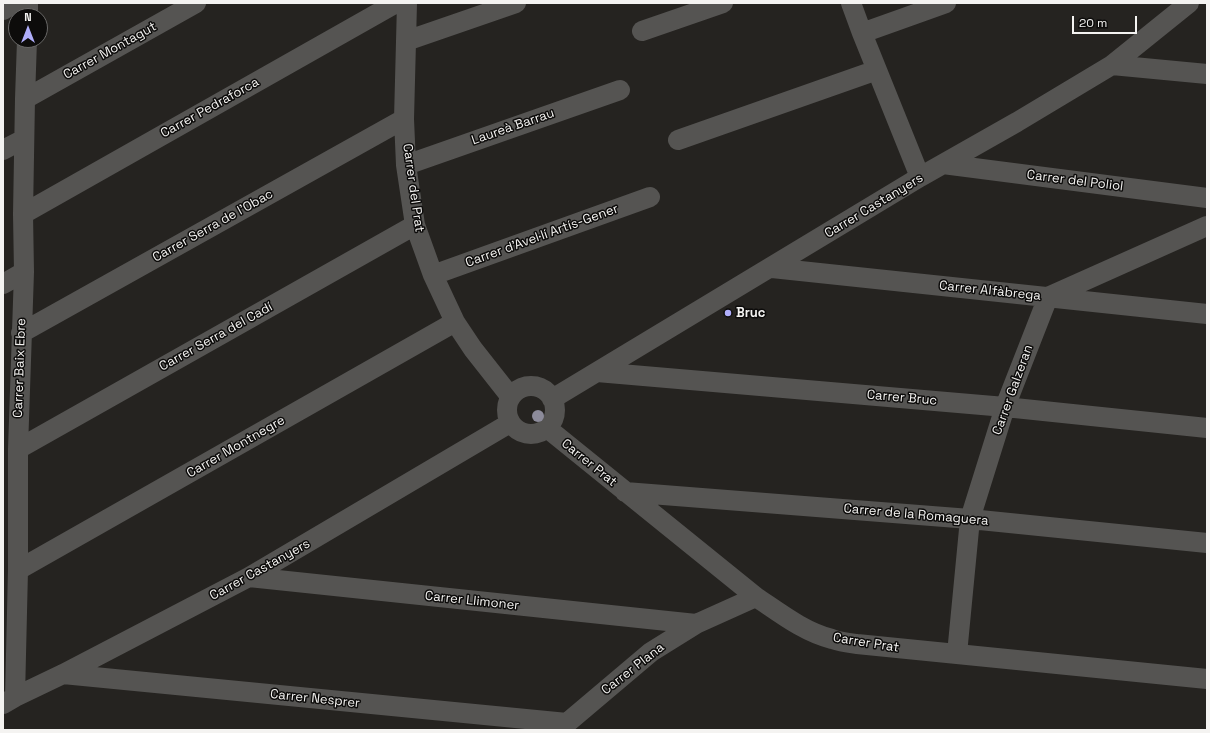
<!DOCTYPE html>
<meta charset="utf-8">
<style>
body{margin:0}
#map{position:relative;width:1210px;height:733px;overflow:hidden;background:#252320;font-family:"Space Grotesk",sans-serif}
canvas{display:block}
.frame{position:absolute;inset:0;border:4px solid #f4f3f1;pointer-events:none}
.north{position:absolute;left:8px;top:8px;width:40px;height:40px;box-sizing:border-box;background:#0d0c0b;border:1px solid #696867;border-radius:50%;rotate:0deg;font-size:11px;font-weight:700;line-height:16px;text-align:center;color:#f4f3f1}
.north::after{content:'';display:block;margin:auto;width:14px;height:18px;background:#b0aefa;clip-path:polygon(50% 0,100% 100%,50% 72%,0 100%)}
.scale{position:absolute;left:1072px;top:16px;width:65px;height:18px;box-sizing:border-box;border:2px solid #f4f3f1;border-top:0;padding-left:5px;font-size:12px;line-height:14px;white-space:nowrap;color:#f4f3f1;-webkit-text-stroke:3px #0d0c0b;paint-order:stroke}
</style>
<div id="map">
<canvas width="1210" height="733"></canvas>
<div class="frame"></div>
<div class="north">N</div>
<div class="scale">20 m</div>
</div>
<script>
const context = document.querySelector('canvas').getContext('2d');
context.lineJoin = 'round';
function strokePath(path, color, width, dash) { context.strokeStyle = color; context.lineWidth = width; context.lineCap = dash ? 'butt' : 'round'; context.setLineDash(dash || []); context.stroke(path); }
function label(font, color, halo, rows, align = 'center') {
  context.font = font + ' "Space Grotesk",sans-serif'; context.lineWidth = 3; context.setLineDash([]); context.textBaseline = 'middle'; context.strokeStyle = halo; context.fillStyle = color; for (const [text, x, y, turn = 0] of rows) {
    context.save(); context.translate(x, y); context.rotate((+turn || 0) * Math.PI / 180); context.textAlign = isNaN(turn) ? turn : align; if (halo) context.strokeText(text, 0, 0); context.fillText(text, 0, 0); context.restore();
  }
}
strokePath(new Path2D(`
 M407 3 404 119 406 165 415 225 433 275 455 322 473 349 510 396
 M851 3 862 33 920 177
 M3 10 15 3
 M28 16V3
 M642 31 723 3
 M862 33 946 3
 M406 41 516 3
 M1112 65 1207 74
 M25 99 196 3
 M678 140 877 70
 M3 150 24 139
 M943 164 1207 198
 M406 165 620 90
 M23 214 396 3
 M772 268 1207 314
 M433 275 650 197
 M3 284 24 272
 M21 333 404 119
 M597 372 1005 407 1207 428
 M507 410a24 24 0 1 1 48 0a24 24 0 1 1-48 0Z
 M552 399 920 177 1017 122 1112 65 1189 3
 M547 428 756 597C780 613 804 632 832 639 840 642 849 643 857 644L1207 679
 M18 449 415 225
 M625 492 970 519 1207 543
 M18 570 455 322
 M249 577 696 624
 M957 654 970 519 1005 407 1048 297 1207 226
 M63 674 567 723
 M15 697 18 570V449L24 272 23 214 25 99 27 40
 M3 704 15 697 63 674 249 577 510 423
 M561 730 567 723 651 652 696 624 756 597`), '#555452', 20);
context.fillStyle = '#8c8b9a';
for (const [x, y] of [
 [538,416]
]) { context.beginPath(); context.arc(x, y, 6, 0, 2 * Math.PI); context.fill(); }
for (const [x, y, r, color] of [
 [728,313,4,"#b0aefa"]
]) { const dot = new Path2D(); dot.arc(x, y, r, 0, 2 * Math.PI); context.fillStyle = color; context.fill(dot); strokePath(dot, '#0d0c0b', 1.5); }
label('13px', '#f4f3f1', '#0d0c0b', [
 ["Carrer Montagut",110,51,-29],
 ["Carrer Pedraforca",210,108,-29],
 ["Laureà Barrau",513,127,-19],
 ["Carrer del Poliol",1075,181,7],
 ["Carrer del Prat",413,188,82],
 ["Carrer Castanyers",874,206,-31],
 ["Carrer Serra de l'Obac",213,226,-29],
 ["Carrer d'Avel·lí Artís-Gener",542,236,-20],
 ["Carrer Alfàbrega",990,291,6],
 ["Carrer Serra del Cadí",216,337,-29],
 ["Carrer Baix Ebre",20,368,-88],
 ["Carrer Galzeran",1013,390,-70],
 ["Carrer Bruc",902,398,5],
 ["Carrer Montnegre",236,447,-30],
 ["Carrer Prat",589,463,39],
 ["Carrer de la Romaguera",916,515,5],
 ["Carrer Castanyers",260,570,-29],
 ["Carrer Llimoner",472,601,6],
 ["Carrer Prat",866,643,9],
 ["Carrer Plana",633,669,-38],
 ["Carrer Nesprer",315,699,6]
]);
label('bold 13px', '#f4f3f1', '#0d0c0b', [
 ["Bruc",736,313]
], 'left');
</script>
